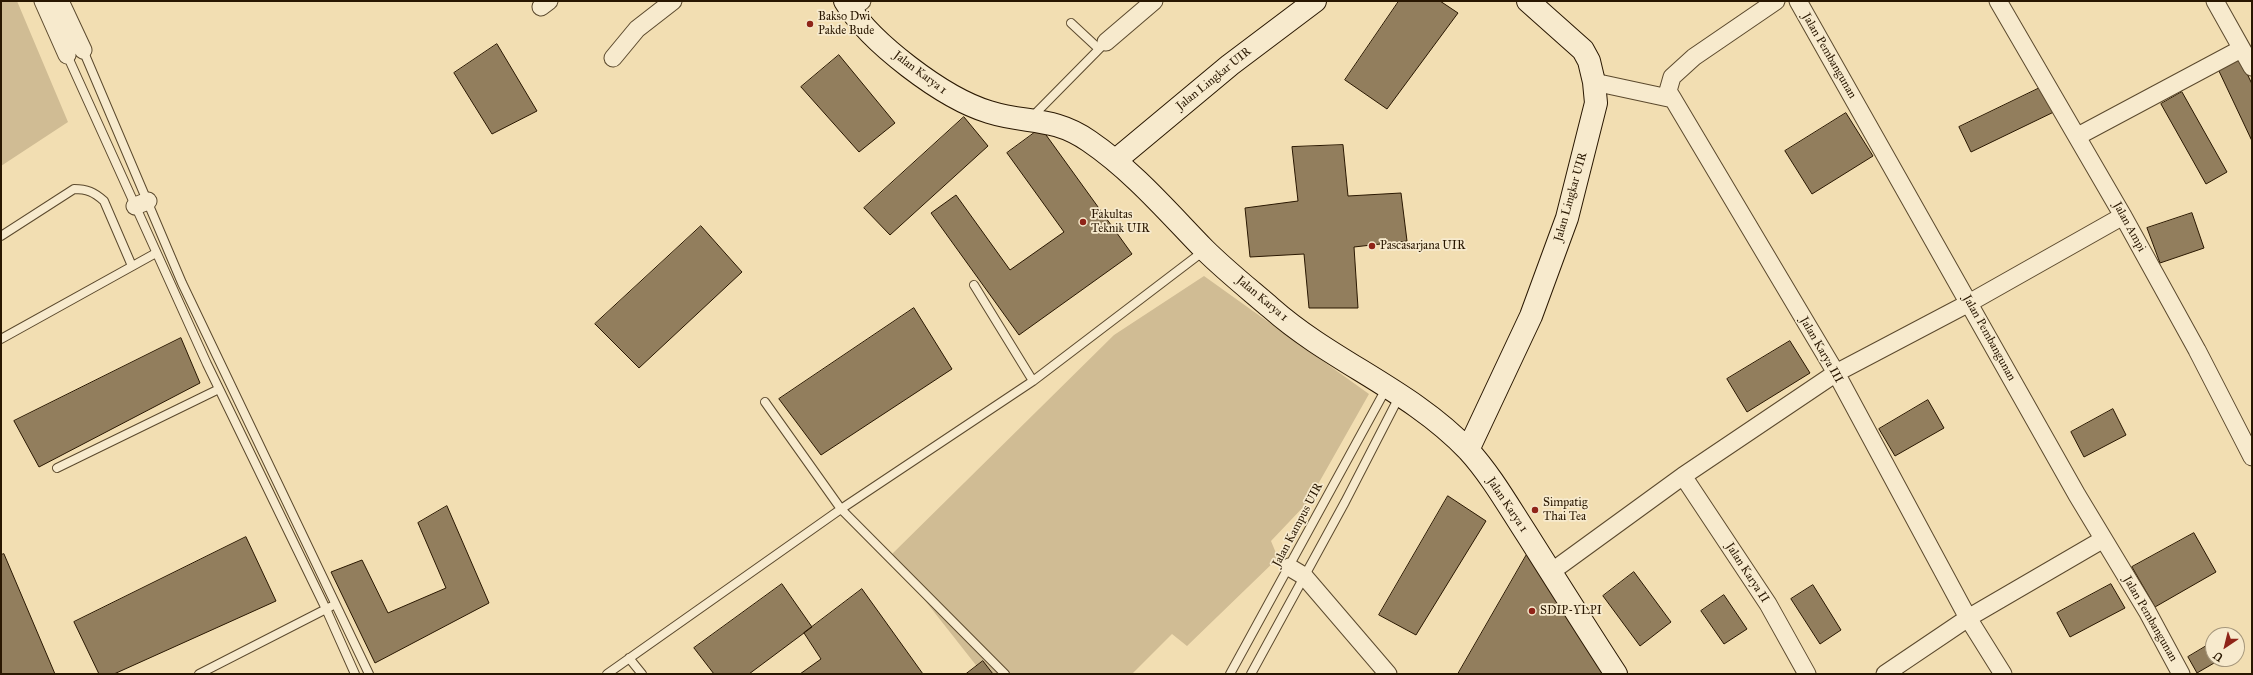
<!DOCTYPE html>
<style>
body{margin:0}
#map{position:relative;width:2253px;height:675px;overflow:hidden;background:#f2deb2;font-family:"IM FELL Great Primer",serif}
canvas{display:block}
.frame{position:absolute;inset:0;border:2px solid #291701;pointer-events:none}
.north{position:absolute;left:2205px;top:627px;width:40px;height:40px;box-sizing:border-box;background:#f7eacd;border:1px solid #a5967b;border-radius:50%;rotate:215deg;font-size:11px;font-weight:700;line-height:16px;text-align:center;color:#291701}
.north::after{content:'';display:block;margin:auto;width:14px;height:18px;background:#8f2418;clip-path:polygon(50% 0,100% 100%,50% 72%,0 100%)}
</style>
<div id="map">
<canvas width="2253" height="675"></canvas>
<div class="frame"></div>
<div class="north">U</div>
</div>
<script>
const context = document.querySelector('canvas').getContext('2d');
context.lineJoin = 'round';
function fillPath(path, color) { context.fillStyle = color; context.fill(path, 'evenodd'); }
function strokePath(path, color, width, dash) { context.strokeStyle = color; context.lineWidth = width; context.lineCap = dash ? 'butt' : 'round'; context.setLineDash(dash || []); context.stroke(path); }
function label(font, color, halo, rows, align = 'center') {
  context.font = font + ' "IM FELL Great Primer",serif'; context.lineWidth = 3.5; context.setLineDash([]); context.textBaseline = 'middle'; context.strokeStyle = halo; context.fillStyle = color; for (const [text, x, y, turn = 0] of rows) {
    context.save(); context.translate(x, y); context.rotate((+turn || 0) * Math.PI / 180); context.textAlign = isNaN(turn) ? turn : align; if (halo) context.strokeText(text, 0, 0); context.fillText(text, 0, 0); context.restore();
  }
}
fillPath(new Path2D(`
 M1 1H17L68 122 1 166Z
 M1204 276 1369 394 1308 502 1271 541 1278 558 1187 646 1172 634 1132 674H986L979 669 890 556 1114 335Z`), '#d0bc94');
const building = new Path2D(`
 M1399 1H1440L1458 13 1387 109 1345 80Z
 M497 44 537 111 492 134 454 73Z
 M839 55 895 123 859 152 801 87Z
 M2240 59 2252 84V141L2218 69Z
 M2048 84 2060 109 1971 152 1959 127Z
 M2182 92 2227 172 2206 184 2161 104Z
 M1846 113 1873 156 1812 194 1785 151Z
 M964 117 988 146 890 235 864 208Z
 M1041 128 1132 254 1019 335 931 213 956 195 1010 270 1064 232 1007 153Z
 M1343 145 1348 196 1401 193 1407 241 1354 247 1358 308H1309L1304 254 1250 257 1245 208 1298 201 1292 147Z
 M2192 213 2204 248 2160 263 2147 228Z
 M701 226 742 272 639 368 595 324Z
 M914 308 952 369 821 455 779 399Z
 M181 338 200 383 39 467 14 421Z
 M1790 341 1810 373 1747 412 1727 379Z
 M1928 400 1944 428 1895 456 1879 429Z
 M2113 409 2126 435 2084 457 2071 432Z
 M1448 496 1486 521 1416 635 1379 615Z
 M447 506 489 603 375 663 331 572 362 560 388 613 446 588 418 523Z
 M2194 533 2216 572 2155 607 2132 567Z
 M246 537 276 601 114 674H99L74 622Z
 M1530 549 1609 674H1458Z
 M4 554 55 674H1V555Z
 M1634 572 1671 622 1640 646 1603 596Z
 M782 584 812 627 749 674H714L694 648Z
 M2111 584 2125 608 2070 637 2057 613Z
 M1813 585 1841 630 1820 644 1791 599Z
 M862 589 923 674H800L821 659 804 633Z
 M1724 595 1747 629 1724 644 1701 611Z
 M2213 642V659H2221L2197 673 2188 657Z
 M983 661 993 674H966Z`);
fillPath(building, '#927e5d');
strokePath(building, '#291701', 1);
const lane = new Path2D(`
 M1071 23 1099 49
 M83 50 182 283 369 674
 M67 55 207 364 326 609 355 674
 M1031 118 1106 42
 M1 236 74 189C87 189 94 192 104 201L132 266
 M974 285 1033 381
 M1 339 156 253
 M765 402 841 509 1005 674
 M57 468 219 389
 M629 658 642 674
 M199 674 330 607
 M607 674 841 509 1033 381 1205 250
 M1230 674 1387 387
 M1251 674 1345 502 1399 397`);
const street = new Path2D(`
 M43 1 67 55
 M60 1 83 50
 M1798 1 2077 495 2147 611 2181 674
 M1998 1 2123 216 2197 350 2252 457
 M2215 1 2252 67
 M541 7 549 1
 M851 10 862 1
 M1106 42 1154 1
 M613 58 637 29 673 1
 M1594 82 1673 99 1836 373 1968 618 2003 674
 M1673 99 1668 91 1672 77 1694 57 1776 1
 M2078 136 2241 49
 M135 206 148 201
 M1683 476 1768 604 1807 674
 M1289 567 1304 576 1388 674
 M1551 572 1683 476 1836 373 1969 303 2123 216
 M1885 674 1968 618 2102 540`);
const secondary = new Path2D(`
 M845 1C869 42 943 98 989 112 1027 124 1053 116 1089 141 1133 171 1167 211 1204 249 1225 270 1249 289 1271 308 1332 362 1411 390 1468 450 1491 475 1509 507 1528 536 1557 582 1586 628 1616 674
 M1116 160 1230 65 1315 1
 M1468 450 1531 316 1567 218 1596 103 1594 82 1589 61 1583 50 1528 1`);
strokePath(lane, '#5b492d', 10);
strokePath(street, '#5b492d', 19);
strokePath(secondary, '#291701', 24);
strokePath(lane, '#f7eacd', 8);
strokePath(street, '#f7eacd', 17);
strokePath(secondary, '#f7eacd', 22);
for (const [x, y, r, color] of [
 [810,24,4,"#8f2418"],
 [1083,222,4,"#8f2418"],
 [1372,246,4,"#8f2418"],
 [1535,510,4,"#8f2418"],
 [1532,611,4,"#8f2418"]
]) { const dot = new Path2D(); dot.arc(x, y, r, 0, 2 * Math.PI); context.fillStyle = color; context.fill(dot); strokePath(dot, '#f7eacd', 1.5); }
label('12px', '#291701', '#f7eacd', [
 ["Bakso Dwi",818,17],
 ["Pakde Bude",818,31],
 ["Fakultas",1091,215],
 ["Teknik UIR",1091,229],
 ["Pascasarjana UIR",1380,246],
 ["Simpatig",1543,503],
 ["Thai Tea",1543,517],
 ["SDIP-YLPI",1540,611]
], 'left');
label('12px', '#291701', '#f7eacd', [
 ["Jalan Pembangunan",1829,56,60],
 ["Jalan Karya 1",920,73,37],
 ["Jalan Lingkar UIR",1214,79,-39],
 ["Jalan Lingkar UIR",1571,197,-74],
 ["Jalan Ampi",2129,227,61],
 ["Jalan Karya 1",1262,299,40],
 ["Jalan Pembangunan",1989,338,61],
 ["Jalan Karya III",1821,350,60],
 ["Jalan Karya 1",1507,505,56],
 ["Jalan Kampus UIR",1298,525,-62],
 ["Jalan Karya II",1747,573,57],
 ["Jalan Pembangunan",2150,619,60]
]);
</script>
